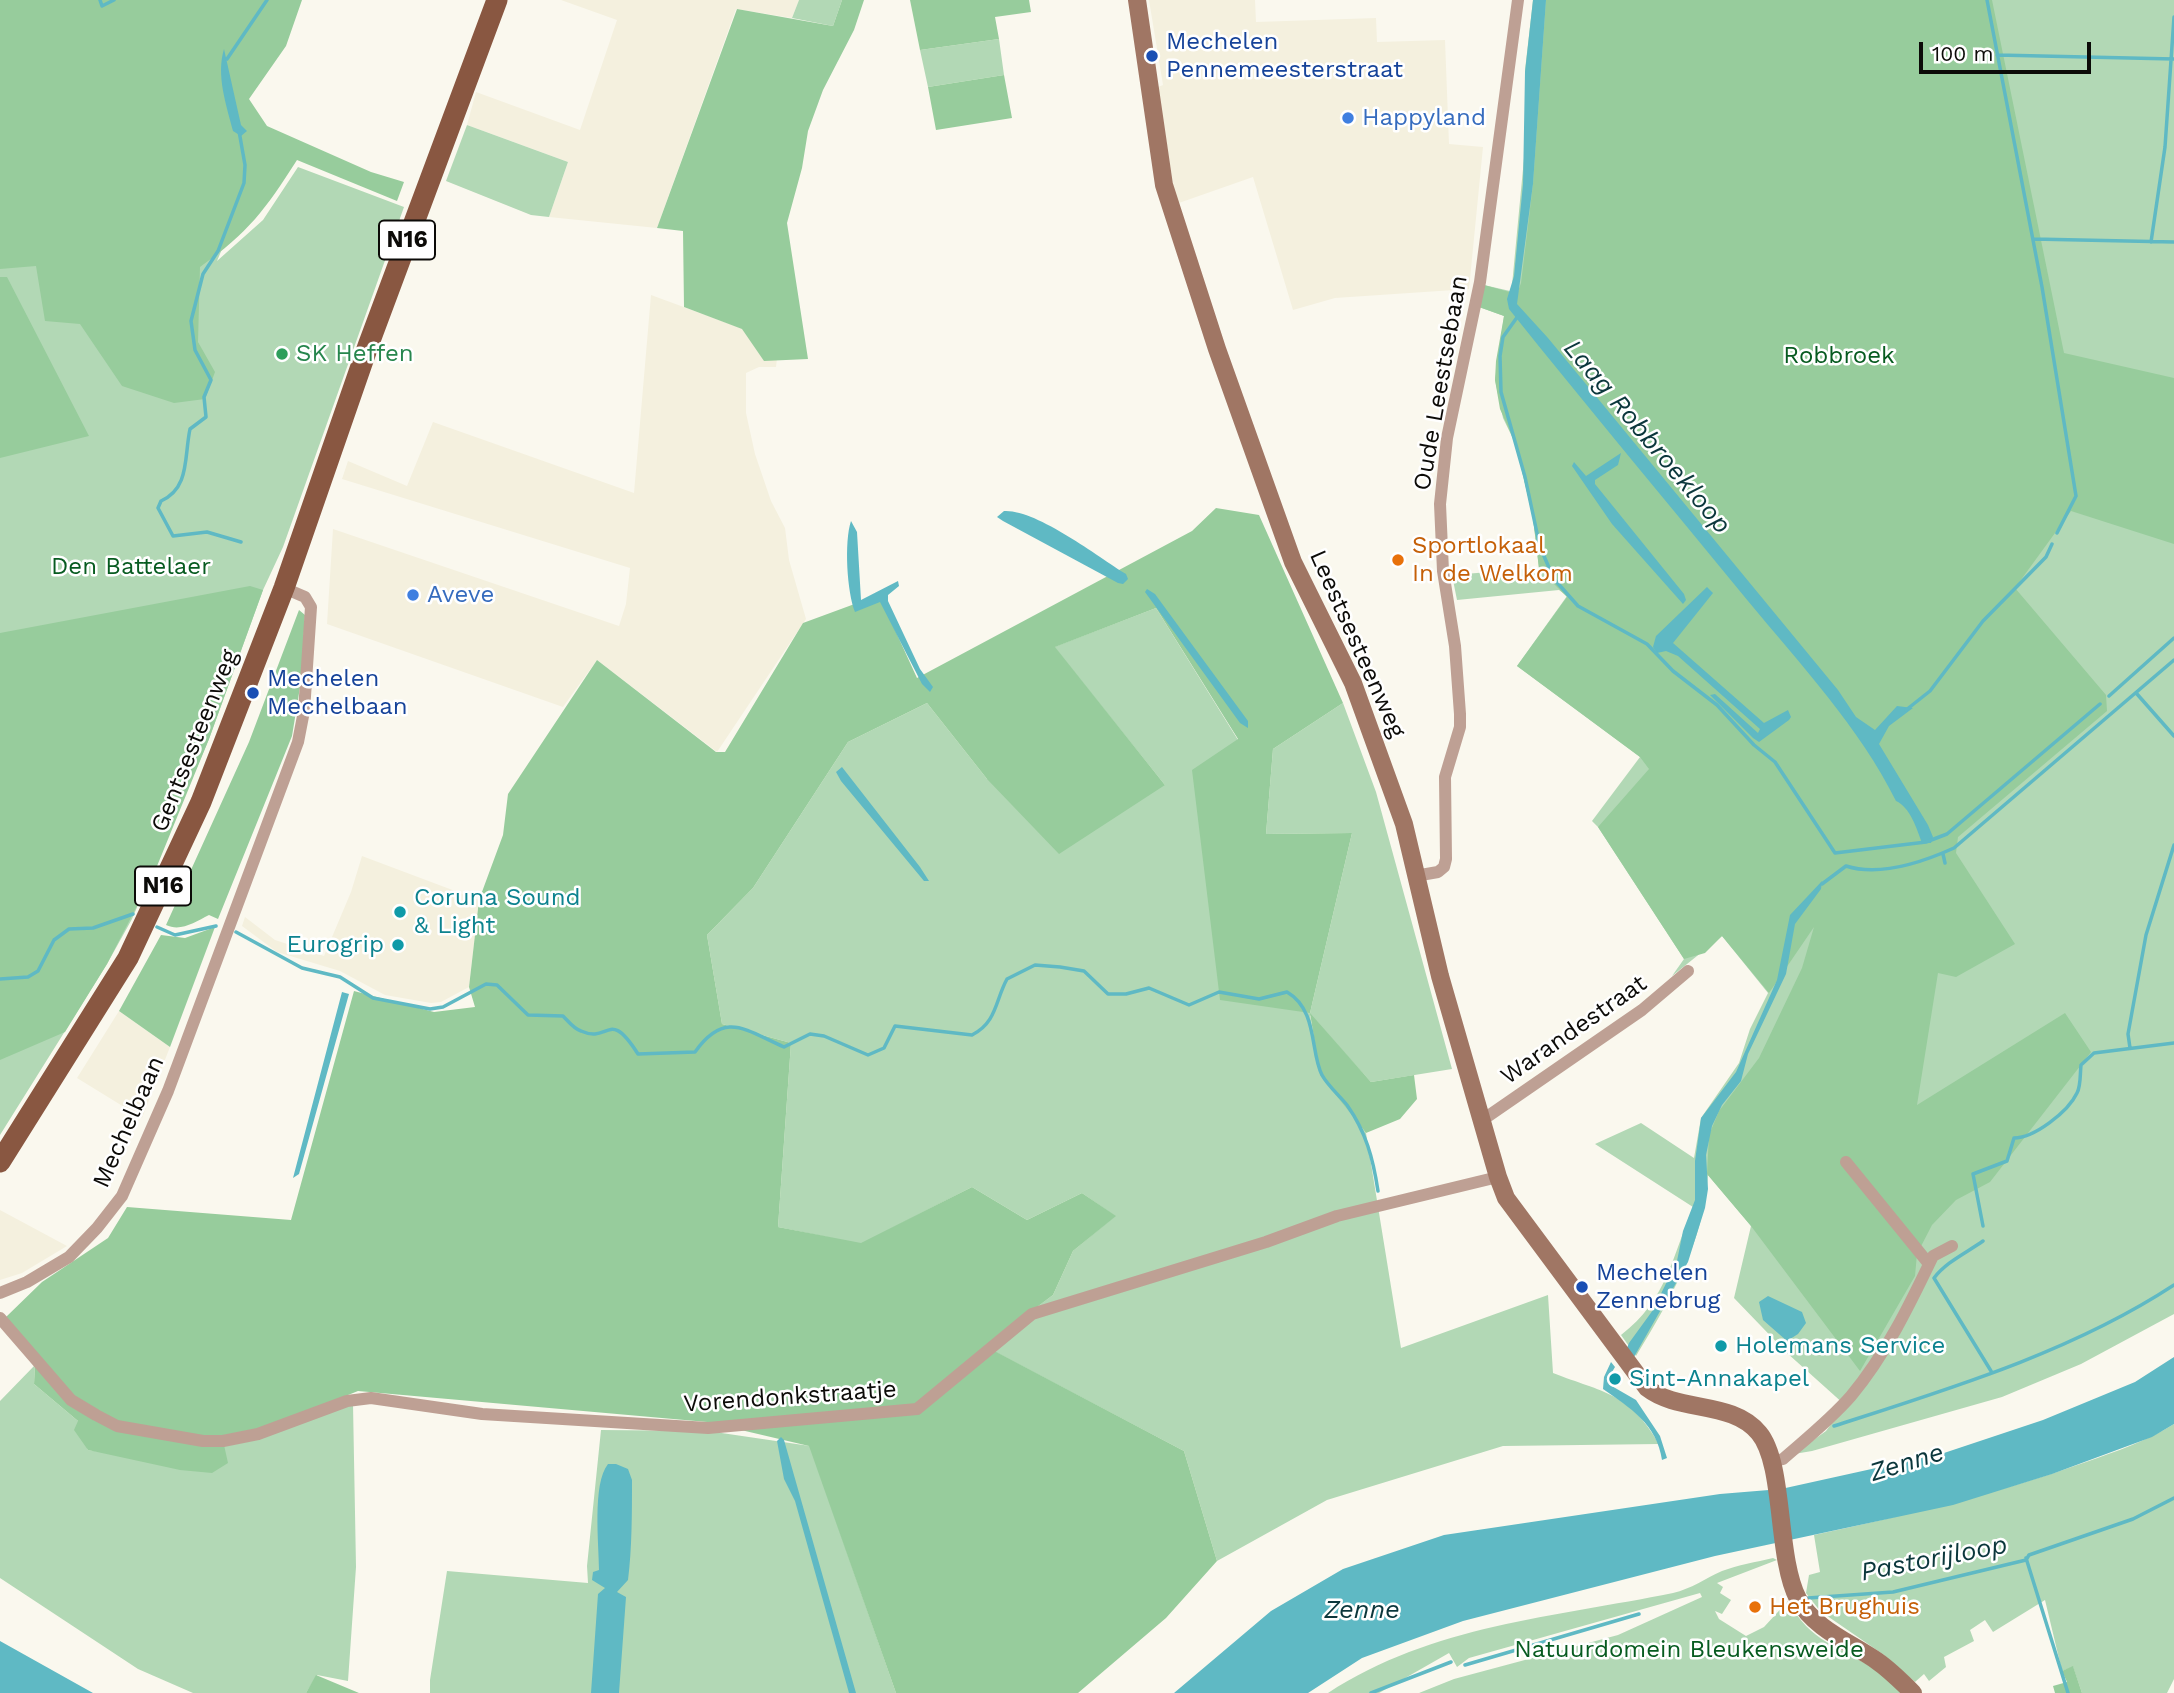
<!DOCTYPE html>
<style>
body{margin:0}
#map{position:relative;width:2174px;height:1693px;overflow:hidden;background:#faf8ee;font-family:"Work Sans",sans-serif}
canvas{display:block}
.scale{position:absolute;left:1919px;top:42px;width:172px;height:32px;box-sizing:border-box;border:4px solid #0c0b08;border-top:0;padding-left:9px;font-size:21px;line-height:24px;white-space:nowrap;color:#0c0b08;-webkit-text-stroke:5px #fff;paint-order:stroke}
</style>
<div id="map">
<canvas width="2174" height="1693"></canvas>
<div class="scale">100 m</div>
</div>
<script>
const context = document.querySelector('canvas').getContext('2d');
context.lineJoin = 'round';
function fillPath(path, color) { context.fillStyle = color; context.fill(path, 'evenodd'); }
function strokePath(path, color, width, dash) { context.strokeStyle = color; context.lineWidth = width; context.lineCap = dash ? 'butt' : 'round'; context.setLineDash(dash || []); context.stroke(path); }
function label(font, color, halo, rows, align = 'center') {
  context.font = font + ' "Work Sans",sans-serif'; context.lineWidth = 5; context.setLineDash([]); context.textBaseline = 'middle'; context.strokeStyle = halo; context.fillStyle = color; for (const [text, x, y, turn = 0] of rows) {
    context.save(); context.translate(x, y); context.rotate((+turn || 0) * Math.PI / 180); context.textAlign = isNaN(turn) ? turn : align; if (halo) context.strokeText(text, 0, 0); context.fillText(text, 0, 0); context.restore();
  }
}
fillPath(new Path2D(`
 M561 0H799L792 18 736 9 657 228 549 217 568 162 467 125 476 92 580 130 617 20Z
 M1149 0H1255L1256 22 1376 18 1377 42 1445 40 1449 144 1483 147 1469 289 1335 298 1293 310 1253 177 1176 204 1158 87 1163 85Z
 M651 295 779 342 776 367H759L746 373V413L755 454 771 501 785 528 789 560 806 619 717 752 597 660 563 707 327 624 333 529 619 626 626 604 630 568 342 479 348 461 407 486 433 422 634 493Z
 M362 856 479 900 469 987 441 1002 431 1003 385 995 340 971 277 952 242 926 245 917 275 940 324 956 351 892Z
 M119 1011 170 1047 142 1118 77 1078Z
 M0 1210 67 1246 22 1273 0 1280Z`), '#f4f0de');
fillPath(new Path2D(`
 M0 0 250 27 241 204 217 261 263 220 298 167 404 207 283 547 263 590 209 739 132 919 107 964 0 1135Z
 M799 0H842L833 26 792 18Z
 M1533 0H2174V1314L2081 1364 2002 1397 1812 1451 1794 1454 1826 1431 1845 1405 1787 1353 1734 1298 1751 1226 1708 1175C1704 1242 1670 1300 1636 1356L1621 1335C1667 1300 1672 1257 1693 1207L1595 1144 1641 1123 1694 1158 1701 1118 1739 1063 1750 1029 1768 993 1722 936 1672 976 1684 959 1598 827 1592 821 1640 757 1517 666 1567 596 1559 590 1457 600 1452 575 1539 568 1533 518 1516 445 1503 418 1495 380 1504 316 1479 307 1484 285 1510 291 1512 285 1525 148V70Z
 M999 39 1004 75 928 87 920 50Z
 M467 125 568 162 549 217 531 215 446 181Z
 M1156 608 1238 740 1310 1013 1352 833 1266 834 1273 749 1343 703 1376 792 1452 1069 1371 1082 1310 1015 1321 1075 1366 1133 1401 1348 1548 1295 1553 1373C1604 1393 1629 1392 1659 1444L1503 1446 1327 1500 1217 1561 1184 1451 984 1346 1053 1295 1073 1251 1115 1216 1082 1193 1027 1220 972 1187 861 1244 778 1227 791 1043 722 1024 707 935 753 888 848 742 927 703 987 779 1165 785 1054 647Z
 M35 1365 34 1384 78 1421 88 1450C179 1466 268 1431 353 1404L356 1567 348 1681 317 1675 306 1693H193L138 1669 0 1578V1401Z
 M2174 1424V1679L2167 1693H2082L2073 1667 2062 1671 2045 1600 1993 1632 1985 1620 1970 1630 1974 1641 1944 1657 1946 1667 1929 1681 1924 1674 1915 1682 1884 1655 1820 1611 1806 1593 1809 1575 1820 1572 1814 1535C1906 1515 1997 1494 2086 1462 2117 1451 2147 1441 2174 1424Z
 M601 1430 708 1431 810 1446 896 1693H430V1680L447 1571 588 1583 587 1566Z
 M1773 1558 1777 1560 1717 1583 1723 1587 1720 1593 1731 1600 1722 1614 1715 1611 1719 1619 1746 1636 1764 1627 1788 1601C1812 1644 1837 1644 1874 1669 1885 1676 1895 1685 1905 1693H1419L1454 1679 1618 1635 1702 1597 1700 1593 1469 1658 1457 1667 1449 1653 1379 1693H1328C1432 1625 1555 1617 1673 1593 1691 1589 1706 1578 1722 1571 1738 1565 1756 1562 1773 1558Z`), '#b2d8b5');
fillPath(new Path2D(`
 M0 0H302L286 46 249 99 267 126 371 172 404 182 397 201 297 160C265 210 249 232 200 267L198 342 215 372 205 399 174 403 122 386 80 324 45 321 36 266 0 269Z
 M842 0H864L854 30 823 90 808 131 802 168 787 223 808 359 764 361 742 329 684 307 683 231 657 228 737 9 833 26Z
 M910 0H1029L1031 12 995 17 999 39 920 50Z
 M1546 0H1992L2064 353 2174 378V544L2071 511 2015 588 2106 695 2107 711 1958 837 1956 853 2015 944 1956 977 1938 973 1917 1105 2065 1013 2091 1052 1990 1182 1956 1200 1932 1225 1917 1254 1915 1276 1860 1371 1751 1226 1707 1174 1709 1135 1719 1111 1759 1058 1802 968 1814 927 1769 993 1722 936 1705 953 1684 959 1598 827 1649 769 1640 757 1517 666 1567 597 1539 569 1533 518 1516 445 1500 409 1495 380 1496 361 1504 316 1479 307 1484 285 1517 294 1521 283 1533 184Z
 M1004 75 1012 118 936 130 928 87Z
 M0 277H7L89 436 0 458Z
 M1216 508 1259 515 1343 703 1273 749 1266 834 1352 833 1310 1013 1371 1082 1414 1075 1417 1099 1400 1119 1366 1133 1320 1075 1310 1013 1220 1000 1192 770 1238 739 1156 608 1055 647 1165 785 1059 854 987 779 927 703 848 742 753 888 707 935 722 1024 791 1043 778 1227 861 1243 972 1187 1027 1220 1082 1193 1116 1216 1073 1251 1053 1295 985 1346 1184 1451 1217 1561 1166 1618 1078 1693H896L809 1446 707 1422 358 1391 224 1445 228 1463 212 1473 180 1470 88 1450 74 1430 78 1421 34 1384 35 1365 6 1317 42 1282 108 1238 127 1207 291 1220 354 991 434 1012 475 1007 469 987 479 900 503 835 508 794 597 660 716 752H725L803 623 879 595 917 678 1192 531Z
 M250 586 263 590 209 739 155 871 107 964 65 1032 0 1060V633Z
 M299 610 305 615 301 681 292 736 218 919 209 915C195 922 181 932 166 925L249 742Z
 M215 927 170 1047 119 1011 161 935 185 938Z
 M2073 1666 2082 1693H2055L2053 1686 2067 1682 2062 1671Z
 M316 1675 359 1693H306Z`), '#97cc9c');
fillPath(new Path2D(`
 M1533 0H1546L1533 184 1517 304 1548 338 1838 690 1856 717 1875 730 1897 706 1913 708 1889 726 1879 744 1928 825 1933 837 1931 843H1922C1917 829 1910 807 1896 801 1860 728 1800 664 1748 601 1668 503 1588 408 1509 309L1507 299 1514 276 1523 184 1525 72Z
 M224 49 241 125 247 131 241 136 233 131C226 104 216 75 224 49Z
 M1621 453 1618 465 1595 480V484L1684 594 1686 600 1683 604 1612 524 1572 466 1574 462 1586 476Z
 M1004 511C1036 509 1097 556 1126 574L1128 579 1123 584 1118 583 1003 521 997 517Z
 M851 521 857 532 861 600 898 581 899 586 888 595V601L920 669 933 687 930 692 922 684 880 602 855 612C847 592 844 542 851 521Z
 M1707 587 1713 593 1673 643 1764 723 1788 710 1791 717 1789 720 1759 742 1753 738 1710 695 1715 694 1758 733 1760 729 1678 656 1666 651 1657 653 1653 647 1656 636Z
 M1147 589 1155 594 1248 721V728L1240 723 1145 592Z
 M842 767 920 867 929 881H924L841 781 836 772Z
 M1822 881 1821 889 1795 924 1786 974 1748 1054 1741 1081 1722 1105 1712 1126 1706 1155 1708 1189 1705 1208 1688 1262 1634 1357 1627 1348 1629 1343 1653 1310 1677 1261 1683 1231 1695 1200V1161L1701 1118 1736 1072 1777 980 1790 915Z
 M342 992 349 994 299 1174 293 1178Z
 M1768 1296 1802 1312 1806 1323 1798 1334 1787 1341 1763 1320 1759 1302Z
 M2174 1357V1424L2152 1437 2052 1474 1953 1505 1715 1556 1463 1621 1362 1658 1308 1693H1174L1271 1611 1343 1569 1444 1535 1720 1494 1781 1489 1944 1453 2043 1420 2135 1382Z
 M1611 1362 1615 1367 1612 1372 1615 1379 1610 1385 1636 1400 1660 1436 1667 1458 1662 1460C1657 1424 1630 1408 1603 1389L1604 1377Z
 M781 1437 784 1440 856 1693H849L795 1501 784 1479 777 1441Z
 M608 1464H616L628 1469 632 1480C632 1513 632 1549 628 1580L617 1592 626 1597 619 1693H591L598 1594 605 1588 592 1580 593 1572 599 1570C599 1544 592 1484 608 1464Z
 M0 1641 93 1693H0Z`), '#5fb9c4');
strokePath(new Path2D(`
 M100 0 102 6 114 0
 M1987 0 2042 287 2076 496 2057 533
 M1997 55 2174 59
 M227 59 267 0
 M239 131 245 165 244 183 218 251 203 274 191 321 195 350 211 380 204 397 206 417 190 429C184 457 190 488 161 501L158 508 173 536 207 532 241 542
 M2033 239 2174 242
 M2151 242 2165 147 2174 17
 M1518 316 1503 337 1500 356 1501 392 1525 477 1540 547 1554 579 1578 606 1647 644 1673 671 1717 705 1754 745 1775 762 1835 853 1926 842 1947 834 2100 704
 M2137 694 2174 736
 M2109 696 2174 638
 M1906 710 1930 691 1983 621 2046 557 2052 544
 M1943 854 1945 863
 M1822 884 1846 866C1880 877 1923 862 1954 848L2174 660
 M157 927 175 935 216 926
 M236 932 302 968 340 977 373 998 430 1009 443 1007 486 984 497 985 528 1015 563 1016C568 1021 574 1029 581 1031 610 1044 608 1007 638 1054L695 1052C725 1010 745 1030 784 1047L810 1034 824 1036 868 1055 884 1048 895 1026 972 1035C997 1022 995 1001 1007 979L1035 965 1060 967 1084 971 1108 994H1126L1149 988 1189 1005 1219 992 1259 999 1287 992C1318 1010 1310 1052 1322 1075 1328 1086 1339 1095 1347 1105 1366 1132 1373 1158 1378 1191
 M0 979 28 977 38 971 54 940 69 929 93 928 133 914
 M2130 1048 2128 1034 2146 935 2174 845
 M1983 1226 1973 1174 2007 1161 2014 1138C2034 1138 2068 1112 2077 1093 2081 1086 2080 1073 2081 1065L2094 1053 2174 1043
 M1983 1241C1966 1253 1946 1262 1934 1278L1991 1371
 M1834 1426C1949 1389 2072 1352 2174 1285
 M2026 1558 2068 1693
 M1808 1598 1893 1592 2026 1560 2029 1555 2133 1519 2174 1498
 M1465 1665 1639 1614
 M1371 1693 1451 1662`), '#5fb9c4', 3.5);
strokePath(new Path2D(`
 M1415 876 1438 872 1444 867 1446 859 1445 777 1460 727V714L1455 646 1443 571 1440 504 1447 438 1480 282 1518 0
 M1481 1121 1642 1010 1688 971
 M1846 1162 1929 1264
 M0 1293 27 1282 69 1257 97 1228 122 1196 168 1091 298 742 304 711 311 607 305 597 284 588
 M0 1318 71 1400 96 1415 117 1426 203 1441H223L258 1434 347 1401 371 1398 482 1414 708 1428 917 1409 1032 1314 1266 1242 1337 1216 1498 1177
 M1771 1462 1783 1459C1806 1439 1831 1419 1851 1396 1886 1354 1910 1304 1933 1256L1952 1246`), '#bea094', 12);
strokePath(new Path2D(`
 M1137 0 1164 185 1217 349 1293 562 1353 683 1404 824 1440 976 1498 1177 1506 1198 1647 1388C1679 1413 1732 1400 1759 1433 1785 1464 1776 1557 1798 1599 1813 1628 1851 1643 1877 1661 1890 1670 1902 1682 1913 1693`), '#a07664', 18);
strokePath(new Path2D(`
 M0 1162 128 958 201 802 284 588 368 346 497 0`), '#895741', 21);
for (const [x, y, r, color] of [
 [1152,56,7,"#1a4fb4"],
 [1348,118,7,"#3f7fe0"],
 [282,354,7,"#2e9e5b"],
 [1398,560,7,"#e8710a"],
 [413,595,7,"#3f7fe0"],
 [253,693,7,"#1a4fb4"],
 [400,912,7,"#0f9aa8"],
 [398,945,7,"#0f9aa8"],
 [1582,1287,7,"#1a4fb4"],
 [1721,1346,7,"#0f9aa8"],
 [1615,1379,7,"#0f9aa8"],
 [1755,1607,7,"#e8710a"]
]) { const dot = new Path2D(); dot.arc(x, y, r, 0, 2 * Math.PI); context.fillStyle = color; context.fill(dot); strokePath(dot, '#fff', 2.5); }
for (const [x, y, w] of [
 [407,240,56],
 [163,886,56]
]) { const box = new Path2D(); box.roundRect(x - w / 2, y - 19.5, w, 39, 5); context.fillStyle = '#fff'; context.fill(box); strokePath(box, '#0c0b08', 2); }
label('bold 23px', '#0c0b08', null, [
 ["N16",407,240],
 ["N16",163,886]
]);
label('24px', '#164399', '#fff', [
 ["Mechelen",1166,42],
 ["Pennemeesterstraat",1166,70],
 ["Mechelen",267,679],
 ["Mechelbaan",267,707],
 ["Mechelen",1596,1273],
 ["Zennebrug",1596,1301]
], 'left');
label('24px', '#366cbe', '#fff', [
 ["Happyland",1362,118],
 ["Aveve",427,595]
], 'left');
label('24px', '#27864d', '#fff', [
 ["SK Heffen",296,354]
], 'left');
label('24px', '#075b20', '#fff', [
 ["Robbroek",1839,356],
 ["Den Battelaer",131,567],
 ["Natuurdomein Bleukensweide",1689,1650]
]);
label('24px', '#0c0b08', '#fff', [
 ["Oude Leestsebaan",1441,383,-80],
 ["Leestsesteenweg",1357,644,66],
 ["Gentsesteenweg",195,741,-68],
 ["Warandestraat",1574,1030,-35],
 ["Mechelbaan",129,1122,-66],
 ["Vorendonkstraatje",790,1397,-4]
]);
label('24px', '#c56008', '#fff', [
 ["Sportlokaal",1412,546],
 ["In de Welkom",1412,574],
 ["Het Brughuis",1769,1607]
], 'left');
label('24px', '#0d838f', '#fff', [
 ["Coruna Sound",414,898],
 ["& Light",414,926],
 ["Eurogrip",384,945,"right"],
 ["Holemans Service",1735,1346],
 ["Sint-Annakapel",1629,1379]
], 'left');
label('italic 26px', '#0b373c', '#fff', [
 ["Laag Robbroekloop",1647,437,50],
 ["Zenne",1907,1463,-17],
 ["Pastorijloop",1934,1559,-11],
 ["Zenne",1362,1610]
]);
</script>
